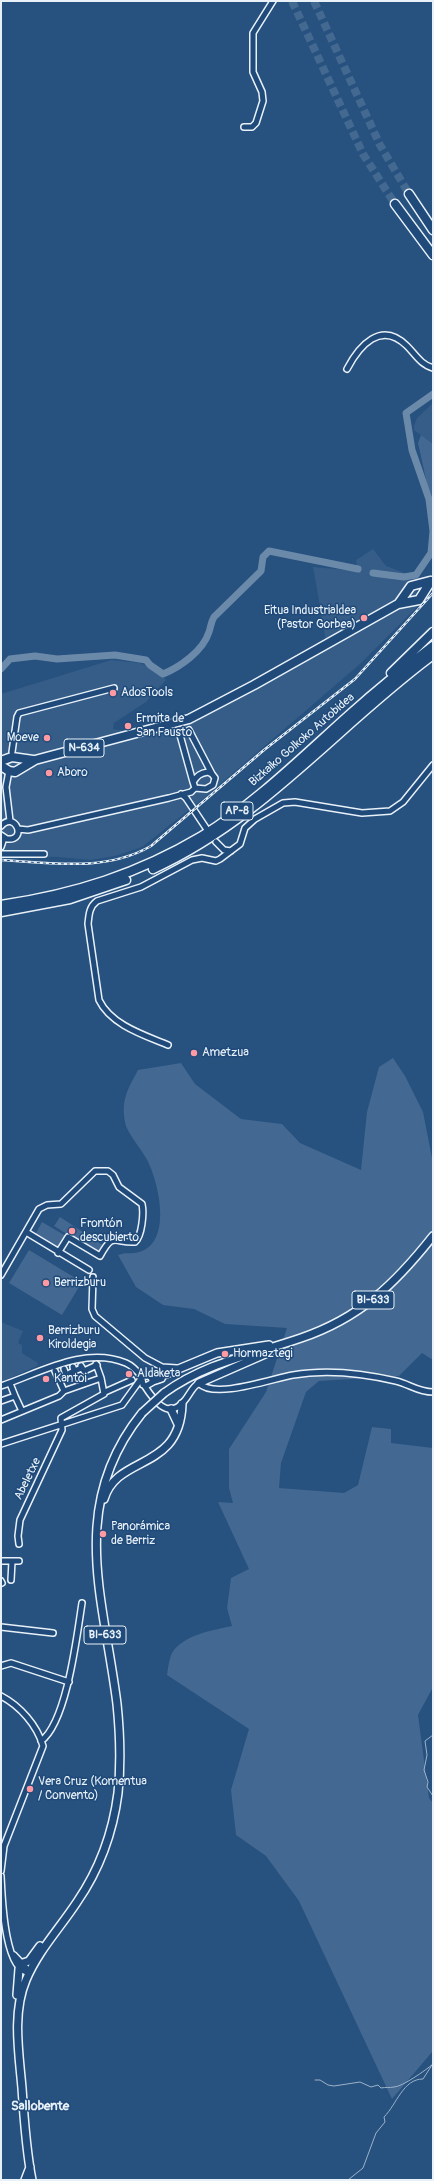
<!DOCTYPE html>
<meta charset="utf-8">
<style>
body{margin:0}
#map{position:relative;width:434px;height:2181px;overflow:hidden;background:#27517f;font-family:Pangolin,sans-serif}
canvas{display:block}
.frame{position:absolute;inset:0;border:2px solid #e8f1f8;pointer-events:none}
</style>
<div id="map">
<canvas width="434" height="2181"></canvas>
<div class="frame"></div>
</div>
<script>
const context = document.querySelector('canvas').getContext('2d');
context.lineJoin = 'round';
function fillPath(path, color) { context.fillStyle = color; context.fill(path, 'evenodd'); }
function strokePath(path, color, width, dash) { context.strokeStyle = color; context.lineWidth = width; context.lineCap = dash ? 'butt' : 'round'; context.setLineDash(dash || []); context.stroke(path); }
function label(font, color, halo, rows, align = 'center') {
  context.font = font + ' Pangolin,sans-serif'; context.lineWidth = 3; context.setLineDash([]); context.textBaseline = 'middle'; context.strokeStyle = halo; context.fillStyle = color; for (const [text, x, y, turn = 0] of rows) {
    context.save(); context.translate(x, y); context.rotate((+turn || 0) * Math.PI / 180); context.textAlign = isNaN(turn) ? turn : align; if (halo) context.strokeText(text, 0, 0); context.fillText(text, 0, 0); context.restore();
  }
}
fillPath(new Path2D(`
 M433 403V444L414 430V426L417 418Z
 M373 549 386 566 405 573 422 602 360 664 203 799 142 847 115 856 91 860 58 857 1 856V694L111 660 140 663 156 670 166 680 146 702 114 723 113 729 130 732 184 716 247 686 326 641 313 567 358 571 356 560Z
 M1 1322 23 1331 18 1343 22 1345V1353L38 1363 37 1366 1 1382Z`), '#355d88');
fillPath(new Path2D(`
 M421 435 433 444V499L427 484 418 443Z
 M393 1058 405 1076 423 1112 433 1163V1360L422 1353 399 1376 319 1381 306 1392 281 1463 279 1488 344 1493 358 1485 372 1427 391 1429V1443L433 1448V1687L418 1715 429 1798 433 1803V2051L392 2099 299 1901 266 1856 236 1835 231 1790 249 1729 167 1675C168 1669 169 1659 172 1653 183 1635 213 1630 232 1626L227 1608 231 1578 249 1569 218 1502 233 1503 229 1488V1449L266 1392 287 1328 225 1324 194 1309 163 1305 136 1287 118 1255C128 1251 135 1256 146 1249 171 1234 158 1179 146 1158 141 1149 126 1131 125 1122 121 1099 128 1089 138 1070L181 1063 195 1084 241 1119 282 1124 300 1143 361 1170 367 1112 379 1067Z
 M60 1217 104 1246 99 1254 54 1226Z
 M42 1222 66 1236 58 1250 35 1235Z
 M29 1250 82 1282 62 1315 9 1283Z`), '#436891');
strokePath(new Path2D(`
 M433 1735 425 1741 427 1755 424 1770 428 1782 427 1787 433 1796
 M315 2080H320L328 2085 334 2086 360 2082 371 2087 378 2085 381 2088C386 2087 389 2088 394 2087 402 2087 426 2070 433 2064
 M348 2180 363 2168 376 2133 385 2122 384 2117C397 2104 403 2079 423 2079L432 2065`), '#9db3c9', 1);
strokePath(new Path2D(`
 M373 573 404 577 416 575 431 553 433 531 429 499 412 450 406 413 433 394
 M1 669 10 659 35 656 57 659 115 655 146 660 150 665 163 674C180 667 203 651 209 632 211 626 211 622 214 617L261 571 263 557 269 551 358 569`), '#6b8aaa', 7);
strokePath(new Path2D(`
 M292 1 363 154 395 204
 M314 1 380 145 409 194`), '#446991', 8, [8, 4]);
const minor = new Path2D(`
 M244 127H252L256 123 263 101 262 92 253 72V33L273 1
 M347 369C359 346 381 320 407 346 415 354 421 365 433 368
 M189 730 212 774
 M180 735 193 782
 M12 752 17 717 19 713 114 688
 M9 771 6 787 10 821
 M208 772 212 774 215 778 213 785 206 789 195 788 193 782C197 776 200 773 208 772Z
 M181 794 186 798 206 828
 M1 826C15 810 28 841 7 839L1 835
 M18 829 28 830 169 798 191 792 195 788
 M216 842 224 850 231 851
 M1 847 4 838
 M1 854H44
 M168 1045C144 1035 111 1025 99 1000L88 924C89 915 89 907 97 901L141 887 192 860 202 858 216 861 220 859 240 844 245 828 255 819 283 803 295 802 362 813 390 811 403 802 433 765
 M26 1232 89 1270
 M1 1275 39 1209 47 1205 61 1204 95 1171H108L113 1175 119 1187 142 1204C144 1213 142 1236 135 1242 113 1243 114 1231 100 1256L68 1237 58 1253
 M93 1277 92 1309 95 1316 145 1358 162 1367 164 1372 162 1379 153 1382
 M81 1366 84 1371 97 1365
 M73 1367 74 1371 82 1368
 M162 1367 177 1368
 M64 1369 66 1375 74 1371
 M55 1371 64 1391
 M144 1385C153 1399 168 1422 185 1400 190 1394 192 1387 199 1383 214 1400 274 1378 293 1375 327 1369 362 1373 396 1381 409 1384 418 1392 433 1392
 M1 1386C40 1373 84 1346 126 1363 133 1366 138 1372 142 1377
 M105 1392 132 1380
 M15 1396 22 1411
 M1 1401 15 1396 11 1386
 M1 1420 59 1396 64 1391 101 1378 96 1364
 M1 1444 122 1405 143 1376H150L153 1382 146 1386 143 1385 142 1379
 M19 1544 18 1536 20 1520 62 1430 61 1418 104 1394 101 1378
 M1 1561H19
 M11 1580 12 1561
 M1 1581 2 1583
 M1 1627 53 1633
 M1 1666 11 1663 69 1682
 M1 1696C20 1706 37 1725 43 1746L4 1846 1 1871
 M41 1741C67 1722 77 1635 82 1603
 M1 1876C2 1894 4 1975 30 1972
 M14 1955 30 1972`);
const major = new Path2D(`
 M151 1376 164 1375 217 1353 269 1345
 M199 1383 272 1351
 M164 1393C207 1362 252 1355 301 1338 360 1318 395 1284 433 1236
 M171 1409 178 1424
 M104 1499C117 1454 180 1472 182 1404
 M23 1963 29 1961 40 1946
 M17 1995 19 1969
 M25 2180 30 2167
 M32 2180C26 2150 24 2119 22 2088 19 2053 12 2013 26 1980 38 1951 60 1928 77 1902 99 1870 113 1832 118 1793 121 1764 120 1733 117 1704 104 1599 67 1506 142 1413`);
const highway = new Path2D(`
 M409 194 433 230
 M395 204 433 255
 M399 603 411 586 430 581
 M391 673 433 632
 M1 761 12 757 33 760
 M1 766 9 771 15 772 35 760 189 719 254 685 398 604 419 600 431 581
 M153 869C263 819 338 725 433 655
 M1 905C75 894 138 874 202 836 256 803 302 757 349 715 376 691 404 668 433 646
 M1 912 70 899 126 880`);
strokePath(minor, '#e8f1f8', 8);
strokePath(major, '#e8f1f8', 10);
strokePath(highway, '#e8f1f8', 11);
strokePath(minor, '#1f4a7a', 5);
strokePath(major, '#1f4a7a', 7);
strokePath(highway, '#1f4a7a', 8);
const rail = new Path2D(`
 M1 860C51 863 106 872 151 846L264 750 355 679 433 593`);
strokePath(rail, '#e8f1f8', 2.5);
strokePath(rail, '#1f4a7a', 1, [3]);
const majorBridge = new Path2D(`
 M142 1413 164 1393`);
strokePath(majorBridge, '#e8f1f8', 10, []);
strokePath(majorBridge, '#1f4a7a', 7);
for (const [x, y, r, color] of [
 [364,618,4,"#ff9aa2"],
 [113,693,4,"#ff9aa2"],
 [128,726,4,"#ff9aa2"],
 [47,738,4,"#ff9aa2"],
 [49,773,4,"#ff9aa2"],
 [194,1053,4,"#ff9aa2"],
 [72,1231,4,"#ff9aa2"],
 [46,1283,4,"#ff9aa2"],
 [40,1338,4,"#ff9aa2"],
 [225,1354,4,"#ff9aa2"],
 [129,1374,4,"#ff9aa2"],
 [46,1379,4,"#ff9aa2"],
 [103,1534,4,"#ff9aa2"],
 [30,1789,4,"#ff9aa2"]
]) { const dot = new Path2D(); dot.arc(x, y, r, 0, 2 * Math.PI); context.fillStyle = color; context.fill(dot); strokePath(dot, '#1f4a7a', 1.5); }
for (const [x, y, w] of [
 [84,748,40],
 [237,811,32],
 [373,1300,42],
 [105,1635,42]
]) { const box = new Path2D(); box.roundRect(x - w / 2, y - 9, w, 18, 3); context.fillStyle = '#1f4a7a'; context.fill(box); strokePath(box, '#e8f1f8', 1); }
label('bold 11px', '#e8f1f8', null, [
 ["N-634",84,748],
 ["AP-8",237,811],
 ["BI-633",373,1300],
 ["BI-633",105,1635]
]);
label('12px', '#e8f1f8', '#1f4a7a', [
 ["Eitua Industrialdea",356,611,"right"],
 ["(Pastor Gorbea)",356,625,"right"],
 ["AdosTools",121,693],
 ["Ermita de",136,719],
 ["San Fausto",136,733],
 ["Moeve",39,738,"right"],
 ["Aboro",57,773],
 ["Ametzua",202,1053],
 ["Frontón",80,1224],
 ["descubierto",80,1238],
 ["Berrizburu",54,1283],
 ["Berrizburu",48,1331],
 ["Kiroldegia",48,1345],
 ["Hormaztegi",233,1354],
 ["Aldaketa",137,1374],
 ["Kantoi",54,1379],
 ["Panorámica",111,1527],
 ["de Berriz",111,1541],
 ["Vera Cruz (Komentua",38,1782],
 ["/ Convento)",38,1796]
], 'left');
label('12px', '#e8f1f8', '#1f4a7a', [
 ["Bizkaiko Golkoko Autobidea",302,740,-41],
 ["Abeletxe",28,1479,-64]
]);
label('bold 13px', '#e8f1f8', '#1f4a7a', [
 ["Sallobente",40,2107]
]);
</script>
